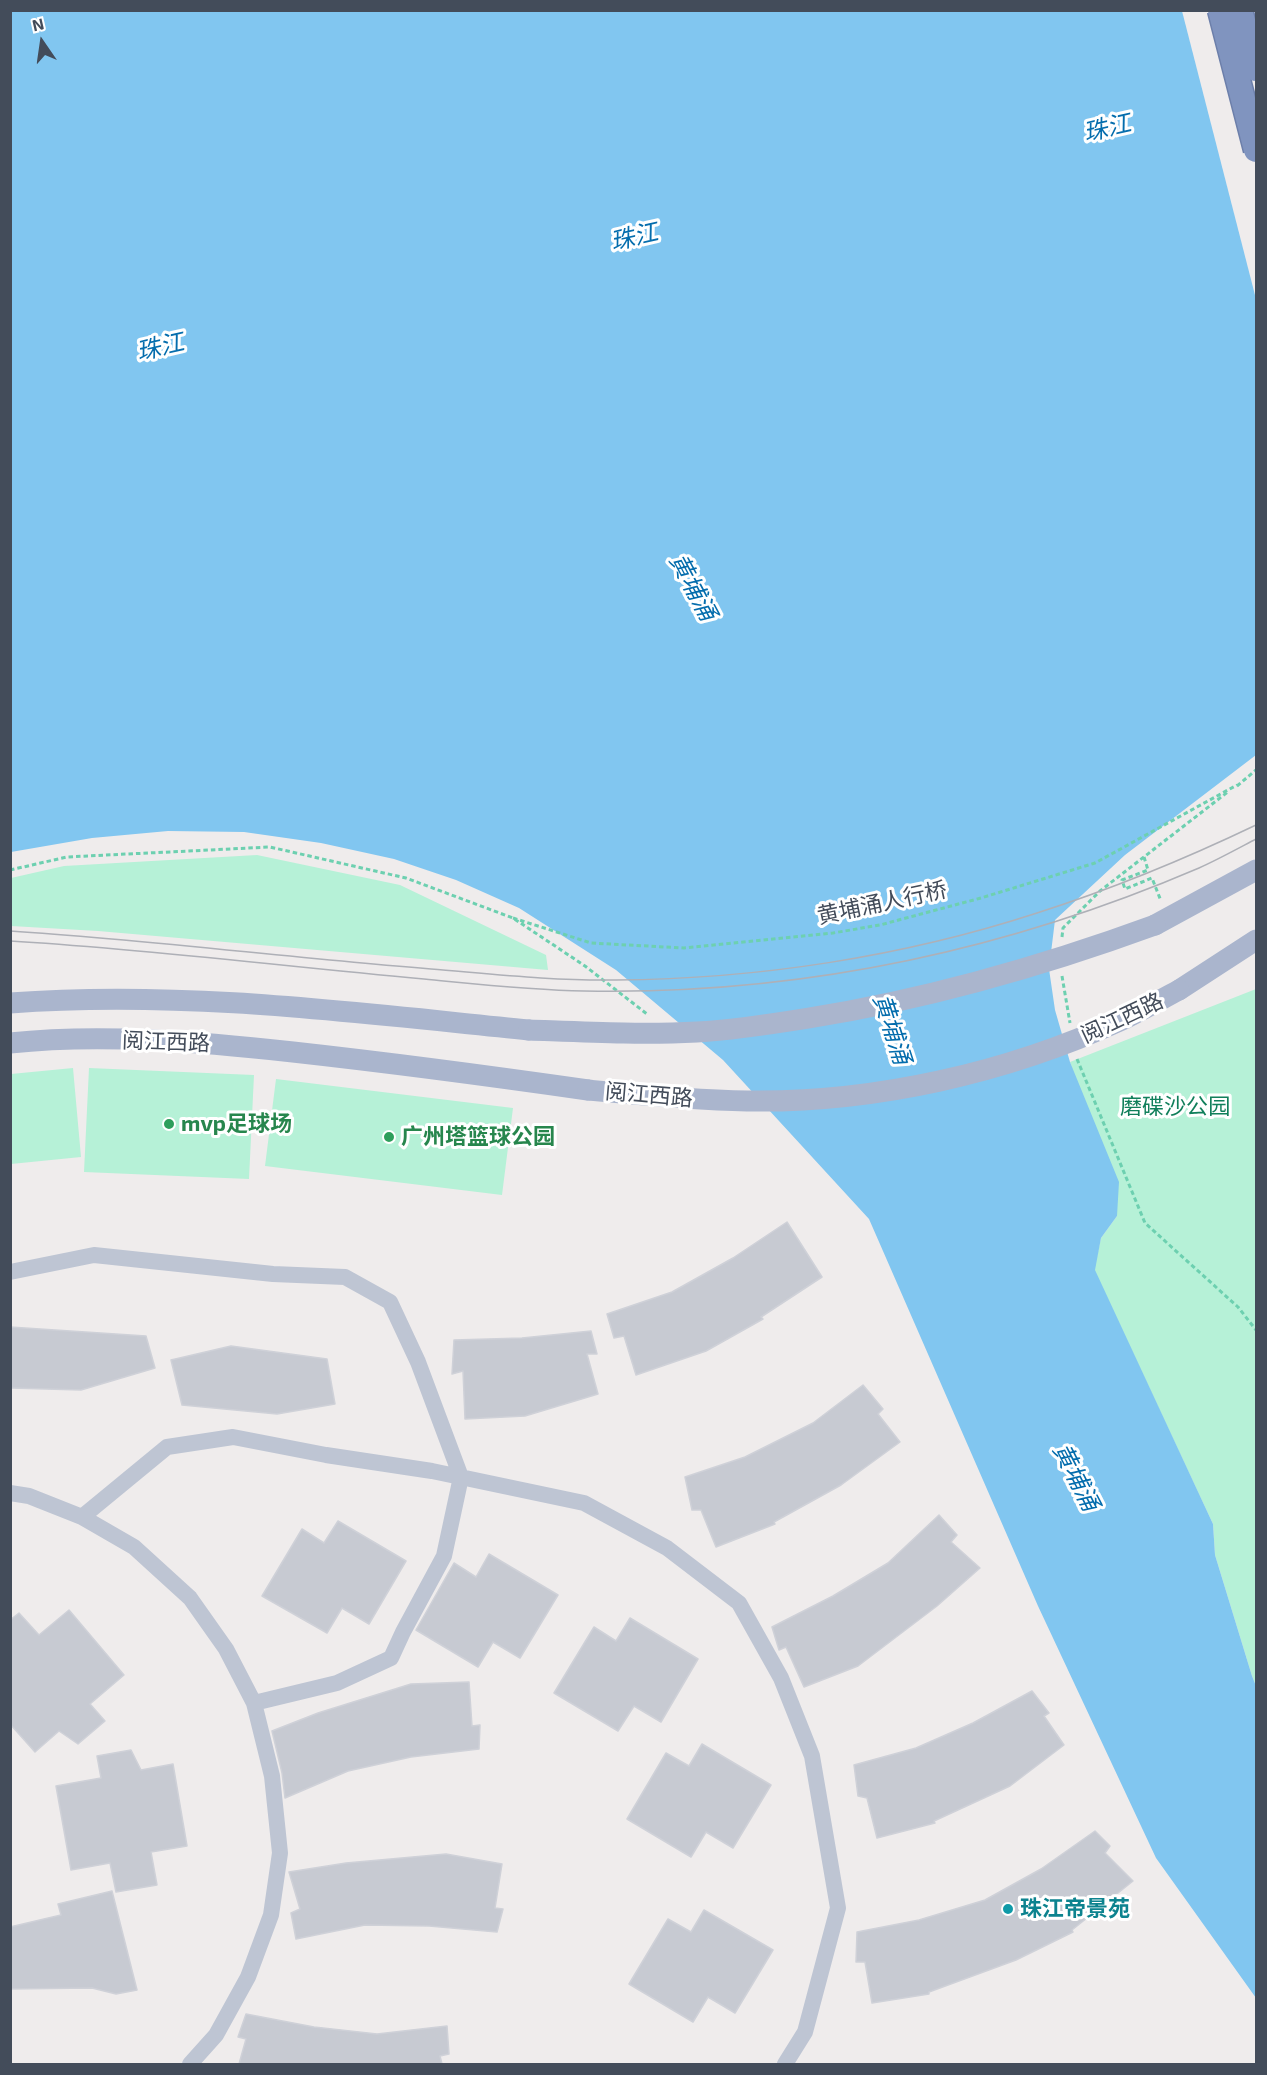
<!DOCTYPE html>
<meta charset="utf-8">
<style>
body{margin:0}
#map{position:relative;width:1267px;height:2075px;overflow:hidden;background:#efecec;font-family:"Exo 2",sans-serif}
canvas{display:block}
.frame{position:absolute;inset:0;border:12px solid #434c5a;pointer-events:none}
.north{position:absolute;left:12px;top:12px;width:60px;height:60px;-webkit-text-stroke:4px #fff;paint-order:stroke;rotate:347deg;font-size:16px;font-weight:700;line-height:24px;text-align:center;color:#434c5a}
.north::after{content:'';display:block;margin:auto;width:21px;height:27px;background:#434c5a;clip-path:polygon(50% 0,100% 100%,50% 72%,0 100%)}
</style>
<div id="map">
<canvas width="1267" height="2075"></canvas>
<div class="frame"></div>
<div class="north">N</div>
</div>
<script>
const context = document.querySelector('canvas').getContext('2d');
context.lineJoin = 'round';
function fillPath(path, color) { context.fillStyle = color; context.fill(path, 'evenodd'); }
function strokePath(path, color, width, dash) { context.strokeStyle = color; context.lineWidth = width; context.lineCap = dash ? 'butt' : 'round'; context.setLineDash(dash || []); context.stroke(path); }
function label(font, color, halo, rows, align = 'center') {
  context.font = font + ' "Exo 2","Noto Sans SC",sans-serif'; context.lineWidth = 6; context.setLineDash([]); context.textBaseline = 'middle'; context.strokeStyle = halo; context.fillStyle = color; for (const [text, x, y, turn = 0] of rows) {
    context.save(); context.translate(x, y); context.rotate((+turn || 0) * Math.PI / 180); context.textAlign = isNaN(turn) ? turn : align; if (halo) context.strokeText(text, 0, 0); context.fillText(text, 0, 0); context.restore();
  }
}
fillPath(new Path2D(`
 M257 855 400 885 546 955 548 970 98 931 11 926V878L64 866Z
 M1256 989V1686L1252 1676 1215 1555 1213 1524 1094 1270 1101 1238 1117 1216 1070 1062Z
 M73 1068 81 1157 11 1164V1074Z
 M89 1068 254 1075 249 1179 84 1172Z
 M276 1079 513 1108 502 1195 265 1166Z`), '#b6f1d7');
fillPath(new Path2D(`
 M11 11H1256V755L1125 855 1055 920 1049 969 1055 1010 1070 1062 1119 1182 1117 1216 1101 1238 1095 1270 1213 1524 1215 1555 1252 1676 1256 1686V1998L1156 1858 1038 1606 869 1219 723 1060 616 970 519 908 456 880 394 859 321 843 244 832 168 831 92 838 11 852Z`), '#81c6f0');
fillPath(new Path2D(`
 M1182 11H1256V299Z`), '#efecec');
const building = new Path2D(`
 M787 1222 822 1277 761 1317 763 1319 706 1351 636 1375 624 1336 614 1338 607 1314 672 1292 733 1258Z
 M10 1327 146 1336 155 1368 81 1390 10 1388Z
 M591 1331 597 1354H587L598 1394 525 1416 465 1419 463 1371 452 1374 454 1340 522 1338Z
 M231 1346 327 1359 335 1404 277 1414 182 1405 171 1360Z
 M863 1385 883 1409 878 1414 900 1442 841 1485 774 1522 775 1524 716 1547 701 1510H692L685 1477 745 1457 813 1423Z
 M939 1515 957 1535 951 1542 980 1568 937 1606 858 1666 804 1687 786 1647 779 1650 772 1627 833 1596 888 1563Z
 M338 1521 406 1561 369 1624 342 1608 327 1633 262 1596 302 1529 324 1543Z
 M489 1554 558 1595 520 1658 493 1642 478 1667 416 1630 454 1563 476 1577Z
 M69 1610 124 1675 90 1704 105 1721 78 1744 59 1731 35 1752 10 1724V1620L19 1613 39 1635Z
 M630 1618 698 1659 661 1722 634 1706 618 1731 554 1693 594 1627 616 1641Z
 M469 1682 472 1726 480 1725 479 1749 411 1757 348 1771 285 1798 282 1773 272 1731 318 1713 411 1684Z
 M1032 1691 1049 1713 1044 1716 1064 1745 1010 1786 934 1821 935 1823 877 1838 867 1798 858 1796 854 1765 916 1748 973 1723Z
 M702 1744 771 1785 733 1848 706 1832 691 1857 627 1819 666 1753 689 1766Z
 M131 1750 141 1770 173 1764 187 1846 151 1852 157 1885 116 1892 110 1863 71 1870 56 1786 101 1778 97 1756Z
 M1095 1831 1110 1846 1105 1853 1133 1881 1072 1930 1073 1932 1016 1960 929 1992V1994L872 2003 865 1962H856L857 1932 919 1920 985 1900 1041 1869Z
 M446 1854 502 1864 495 1908 503 1909 497 1932 429 1926 365 1925 296 1939 291 1913 300 1909 289 1872 346 1863Z
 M112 1891 137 1990 116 1994 92 1988 10 1989V1927L61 1915 58 1904Z
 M704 1910 773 1950 735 2013 708 1997 693 2022 629 1984 668 1919 691 1932Z
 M246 2014 314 2027 377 2034 447 2026 449 2054 440 2056 442 2064H239L246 2039 238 2037Z`);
fillPath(building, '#c7cad2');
strokePath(building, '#cfd1d8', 1.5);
strokePath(new Path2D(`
 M1237 786 1256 770
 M1144 857 1148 870 1122 880 1125 889 1152 878 1161 901
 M10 870 67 857 270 847 406 878 513 918 585 966 647 1014
 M513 918 591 943 684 948 833 933 880 925 981 898 1095 863 1237 785
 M1062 937 1063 928 1100 891 1229 791
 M1062 976 1070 1023
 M1077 1059 1145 1223 1238 1307 1256 1330`), '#6dd0b0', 3, [4.5, 3]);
strokePath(new Path2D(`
 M10 1272 94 1255 273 1274 345 1277 390 1302 418 1362 461 1477 444 1556 403 1632 391 1658 337 1683 254 1703
 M10 1493 29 1496 82 1517 134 1547 190 1598 226 1649 254 1703 272 1776 280 1853 271 1915 248 1977 216 2035 190 2064
 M82 1517 167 1447 233 1437 326 1455 432 1471 584 1503 667 1548 739 1603 781 1678 812 1756 838 1908 805 2032 785 2064`), '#bec5d3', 16);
strokePath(new Path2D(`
 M1155 925 1256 870
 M1179 990 1256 940
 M10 1003C184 990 357 1013 529 1030
 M10 1043C102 1033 202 1042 293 1052 392 1063 490 1076 588 1090`), '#aab5cd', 21);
strokePath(new Path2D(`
 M10 931C151 940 290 958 431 969 492 974 554 981 616 980 757 979 902 957 1037 913 1112 889 1185 859 1256 825
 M10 941C149 949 286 967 424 979 477 984 531 990 584 991 797 995 1003 952 1199 868 1219 859 1237 849 1256 839`), '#aeb0b7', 1.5);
const highwayBridge = new Path2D(`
 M1220 10 1256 150
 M1240 10 1256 69`);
strokePath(highwayBridge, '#6c7faa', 27, []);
strokePath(new Path2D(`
 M529 1030C584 1032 641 1035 697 1032 734 1030 772 1024 809 1018 928 999 1043 966 1155 925
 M588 1090C641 1095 693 1100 747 1101 874 1103 1007 1073 1122 1020 1141 1011 1160 1000 1179 990`), '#aab5cd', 21);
strokePath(highwayBridge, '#8094bf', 24);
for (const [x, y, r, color] of [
 [169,1124,6,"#2e9e5b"],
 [389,1137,6,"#2e9e5b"],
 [1008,1909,6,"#0f9aa8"]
]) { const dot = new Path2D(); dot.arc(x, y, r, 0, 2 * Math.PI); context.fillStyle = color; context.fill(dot); strokePath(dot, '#fff', 2); }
label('22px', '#434c5a', '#fff', [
 ["黄埔涌人行桥",882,903,-12],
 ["阅江西路",1122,1018,-25],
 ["阅江西路",166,1042,2],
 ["阅江西路",649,1095,5]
]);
label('22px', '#117f5b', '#fff', [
 ["磨碟沙公园",1175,1107]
]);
label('bold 22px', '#27864d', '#fff', [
 ["mvp足球场",181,1124],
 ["广州塔篮球公园",401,1137]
], 'left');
label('bold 22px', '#0d838f', '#fff', [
 ["珠江帝景苑",1020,1909]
], 'left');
label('italic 24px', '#046dad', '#fff', [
 ["珠江",1107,128,-13],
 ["珠江",634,237,-13],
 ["珠江",160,347,-13],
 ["黄埔涌",693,587,62],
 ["黄埔涌",892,1029,72],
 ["黄埔涌",1076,1477,63]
]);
</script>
